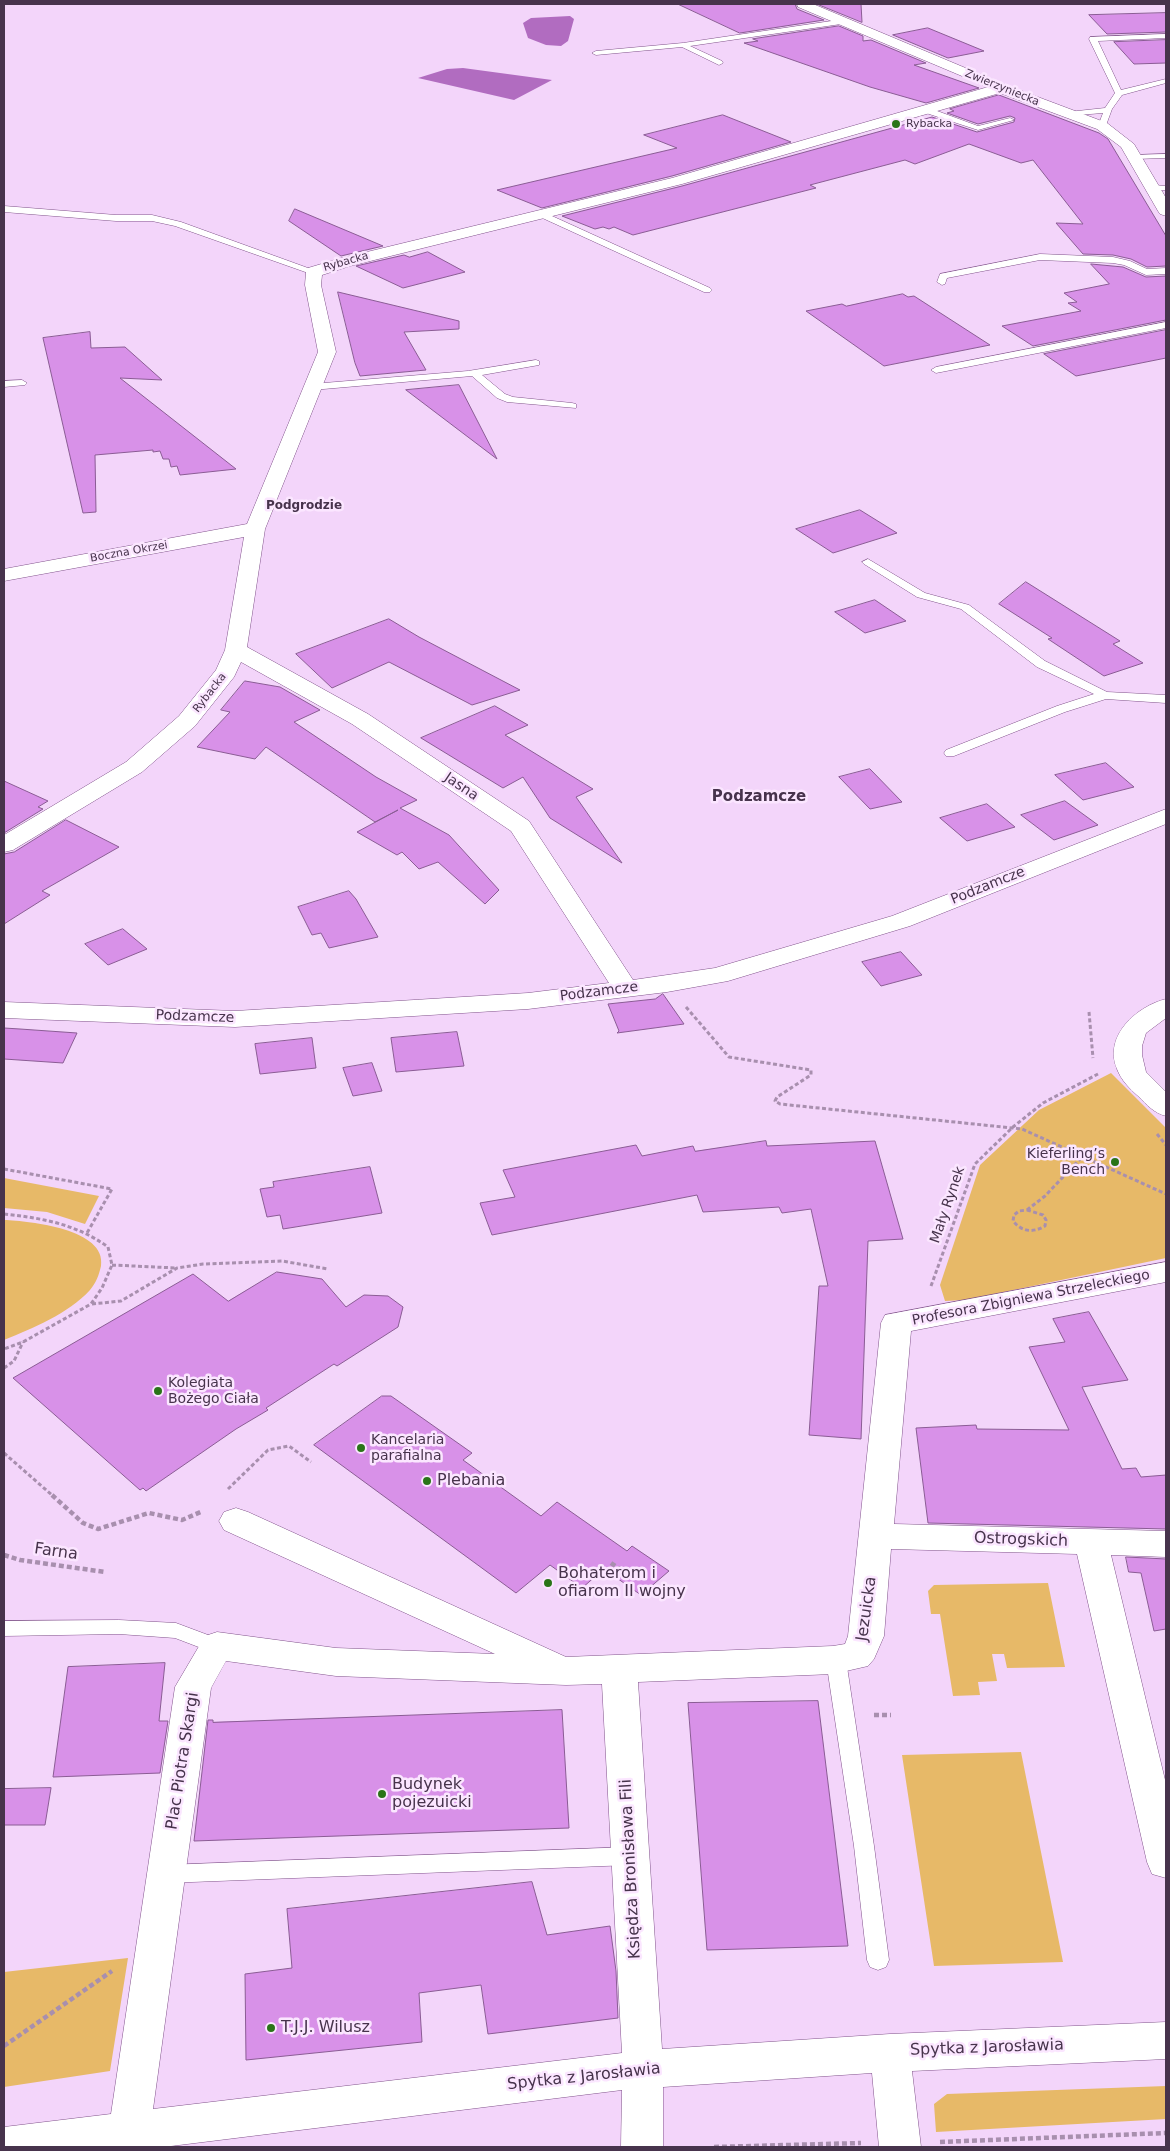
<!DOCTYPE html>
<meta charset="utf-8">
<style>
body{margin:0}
#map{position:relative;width:1170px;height:2151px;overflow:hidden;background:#f3d5fa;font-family:"DejaVu Sans",sans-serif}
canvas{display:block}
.frame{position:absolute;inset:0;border:5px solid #47334c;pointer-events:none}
</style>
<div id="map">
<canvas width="1170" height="2151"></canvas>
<div class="frame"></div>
</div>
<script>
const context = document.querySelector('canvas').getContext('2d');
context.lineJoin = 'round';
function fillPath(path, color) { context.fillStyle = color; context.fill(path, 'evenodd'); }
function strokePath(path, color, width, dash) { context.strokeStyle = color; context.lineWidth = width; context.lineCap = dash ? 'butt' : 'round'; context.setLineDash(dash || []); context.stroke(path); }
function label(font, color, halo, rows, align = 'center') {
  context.font = font + ' "DejaVu Sans",sans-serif'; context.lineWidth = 5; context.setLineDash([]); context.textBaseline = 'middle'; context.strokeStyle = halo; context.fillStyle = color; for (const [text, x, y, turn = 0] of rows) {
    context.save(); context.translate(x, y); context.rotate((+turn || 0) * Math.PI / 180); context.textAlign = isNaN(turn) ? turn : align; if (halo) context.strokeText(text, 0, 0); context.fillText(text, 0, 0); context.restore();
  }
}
fillPath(new Path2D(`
 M1111 1073 1166 1128V1258L966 1300 945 1301 940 1285 980 1165 1039 1110Z
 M4 1178 99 1196 85 1224 47 1212 4 1208Z
 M4 1220C30 1221 107 1229 101 1266 99 1275 96 1283 90 1290 68 1314 33 1328 4 1340Z
 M1048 1583 1065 1667 1007 1668 1004 1654H992L997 1681 978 1682 980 1695 953 1696 940 1614H931L928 1591 934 1585Z
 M1021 1752 1063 1962 934 1966 902 1755Z
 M128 1958 110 2071 4 2087V1972Z
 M1166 2086V2119L936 2132 934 2104 947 2094Z`), '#e7b968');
fillPath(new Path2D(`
 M570 16 574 19 568 41 561 46 546 45 528 38 523 23 531 18Z
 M463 68 552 80 514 100 418 78 447 69Z`), '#b16cc0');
const building = new Path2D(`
 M678 4H795L797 9 824 20 740 33Z
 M817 4H861L862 22Z
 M1166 13V32L1107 34 1089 15Z
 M839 26 863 36V41L871 40 926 63 914 65 979 88 926 103 870 87 744 43 758 41 753 39Z
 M928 28 984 51 948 58 893 35Z
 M1166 40V63L1134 64 1114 42Z
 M999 95 1099 133 1108 139 1166 236V266L1147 267 1131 259 1113 255 1083 254 1056 223 1083 224 1033 160 1021 163 969 144 915 164 905 160 810 185 816 188 633 235 614 227 609 229 603 227 595 229 562 216 682 186 932 117 977 132 1014 122 1015 118 1010 116 978 124 947 113 954 111 950 109Z
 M723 115 791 142 672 176 542 208 497 190 677 148 644 135Z
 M295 209 383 246 341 256 289 221Z
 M428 252 465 272 403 288 356 266 404 255 409 257Z
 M1091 264 1123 267 1146 277 1166 276V320L1033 346 1002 326 1081 311 1068 303 1077 302 1064 293 1109 284Z
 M338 292 459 321V329L404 332 426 370 360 376 355 363Z
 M903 294 908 297 914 296 990 345 884 366 806 311 842 304 846 306Z
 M1166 330V358L1076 376 1044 354Z
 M90 332 91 348 125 347 162 380 120 378 236 469 180 475 177 466 171 467 169 459H163L160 451 153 452V450L95 455 96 512 83 513 43 338Z
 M459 385 497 459 406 390Z
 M860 510 897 533 833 553 796 529Z
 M1026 582 1120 641 1113 644 1143 663 1104 676 1048 639 1052 638 999 604Z
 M875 600 906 621 865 633 835 612Z
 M389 619 419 637 520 690 472 705 389 662 332 688 296 654Z
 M245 681 280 687 320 710 294 722 376 777 417 800 400 808 449 835 499 890 485 904 438 862 419 869 402 852 397 855 357 832 398 810 375 822 266 747 255 759 197 747 230 712 221 710Z
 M495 706 528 725 505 735 593 789 576 797 622 863 550 818 523 777 503 788 421 738Z
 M1106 763 1134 787 1083 800 1055 775Z
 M870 769 902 802 870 809 839 777Z
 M4 781 48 801 38 807 43 809 4 833Z
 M1065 801 1098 825 1054 840 1021 815Z
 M987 804 1015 827 967 841 940 818Z
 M66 820 119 847 42 891 50 895 4 924V854L14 852Z
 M349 891 356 899 378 937 329 948 321 933 312 935 298 907Z
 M123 929 147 949 108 965 85 944Z
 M901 952 922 975 881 986 862 962Z
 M663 994 684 1024 617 1033 619 1031 608 1004 655 999Z
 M4 1028 20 1029 77 1033 63 1063 4 1059Z
 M457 1032 464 1066 396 1072 391 1038Z
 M312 1038 316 1068 260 1074 255 1044Z
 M372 1063 382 1091 353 1096 343 1068Z
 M766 1141 767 1146 875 1141 903 1239 868 1241 861 1439 809 1435 819 1286H828L811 1209 782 1213 779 1207 703 1212 697 1195 492 1235 480 1203 515 1197 503 1170 636 1145 642 1156 693 1146 695 1151Z
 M370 1167 382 1213 283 1229 280 1215 267 1217 260 1189 274 1187 273 1182Z
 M277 1272 322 1279 346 1307 364 1295 388 1296 403 1307 398 1327 337 1366 334 1364 266 1408 268 1410 236 1429 146 1491 143 1488 140 1490 13 1378 193 1274 228 1301Z
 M1089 1312 1128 1380 1082 1387 1122 1469 1136 1468 1141 1477 1166 1475V1529L928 1523 916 1428 976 1425 977 1429 1069 1430 1029 1347 1065 1342 1053 1319Z
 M382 1396H391L472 1453 463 1460 541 1516 557 1502 627 1551 632 1546 669 1571 641 1595 604 1569 582 1588 550 1565 516 1593 314 1445Z
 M1126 1557 1166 1559V1629L1154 1631 1141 1573 1129 1572Z
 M165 1663 159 1721H168L160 1773 53 1777 68 1667Z
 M818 1701 848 1946 707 1950 688 1703Z
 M562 1710 569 1828 194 1841 208 1720H213V1722Z
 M51 1788 45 1825H4V1789Z
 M532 1882 547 1935 610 1926 616 1971 618 2018 488 2034 481 1985 419 1993 422 2042 246 2060 245 1974 292 1968 287 1909Z`);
fillPath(building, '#d891e8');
strokePath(building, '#8a5c94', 1);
const service = new Path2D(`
 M845 19H848V23L690 46 722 61 723 63 719 65 682 47 596 55 592 53 596 51 683 43Z
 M1166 34V38L1098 41 1121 90 1166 79V83L1122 95 1112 109 1105 128 1098 126 1103 113 1065 116V112H1068L1105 108 1115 93 1089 39 1090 37Z
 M923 108H929L978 126 1010 118 1014 120 978 130 923 112Z
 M1166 154V158L1134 159 1130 157 1134 155Z
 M1153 185 1166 186V190H1150V186Z
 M4 206 116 215H152L181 222 319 272 314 275 311 274 175 226 152 221H116L4 212Z
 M541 211 710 288 712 290 710 292H704L538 216V212Z
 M1040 254 1113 257 1130 261 1147 269 1166 268V274L1146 275 1124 265 1113 263 1040 260 947 278 945 284 942 285 937 282 940 274Z
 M1166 322V328L936 373 931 370 936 367Z
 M536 360 539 361V365L482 375 505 394 513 397 572 403 576 404V408L507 402 497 398 472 376 312 390 307 387 312 384 468 371Z
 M22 380 27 383 25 385 4 387V381Z
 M868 559 925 593 969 605 1045 661 1107 692 1166 695V703L1106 699 1065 712 954 756H946L944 753 946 750 1057 706 1094 694 1037 667 961 609 917 597 864 564 862 562Z
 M119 1620 176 1623 224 1641 227 1646 224 1651 217 1654 175 1638 119 1634 4 1636V1621Z
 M836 1652 843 1655 846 1660 874 1846 889 1960 886 1967 878 1970 870 1967 867 1960 854 1846 826 1660 829 1655Z
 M630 1847 637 1850 640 1856 637 1862 630 1865 166 1883 159 1880 156 1874 159 1868 166 1865Z`);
const minor = new Path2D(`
 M797 4H813L1006 85 1107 123 1134 144 1166 198V216L1160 214 1158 211 1121 147 1097 129 1000 93 682 184 350 266 322 275 321 285 336 352 265 529 247 647 368 714 529 821 633 980 715 968 892 916 1166 809V824L910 926 728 981 667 992 528 1009 235 1027 4 1018V1002L235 1011 528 993 609 983 511 831 352 724 241 662 234 677 195 726 142 772 13 850 4 852V835L126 762 179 716 216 670 225 650 244 537 4 581V569L247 524 318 352 305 285 306 272 308 268 338 259 672 178 988 87 798 7Z
 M1166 999V1018L1146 1033 1142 1046V1055L1146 1072 1166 1092V1116C1154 1113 1147 1105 1138 1096 1130 1089 1121 1080 1117 1069 1103 1036 1137 1006 1166 999Z
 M1166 1262V1282L911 1331 894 1524 1166 1531V1557L1111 1555 1166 1784V1878L1152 1874 1147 1862 1077 1554 891 1549 884 1636 874 1659 868 1666 833 1674 638 1682 662 2049 890 2034 1166 2022V2059L912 2071 921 2147H879L872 2073 663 2087V2147H621L622 2090 163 2147H4V2127L111 2114 175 1687 205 1636 217 1632 336 1648 495 1654 224 1530 219 1521 224 1512 236 1508 248 1512 566 1657 833 1646 845 1644 848 1636 881 1323 885 1315ZM226 1661 336 1676 566 1685 602 1684 622 2053 153 2109 211 1688Z`);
strokePath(service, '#81548b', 1);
strokePath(minor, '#81548b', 1);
strokePath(new Path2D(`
 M1060 4H1166`), '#a88fae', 2, [2, 1]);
strokePath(new Path2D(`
 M686 1007 729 1057 811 1070V1075L777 1097 775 1101 780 1104 1022 1129 1166 1194
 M1089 1012 1093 1058
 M1157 1134 1166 1145
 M4 1169 112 1189 87 1233
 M1027 1210 1043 1215 1046 1220 1045 1226C1033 1233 1022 1232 1013 1221L1014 1215 1019 1211Z
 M1027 1210 1045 1196 1082 1157
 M4 1214C42 1218 76 1224 108 1247L112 1265 102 1288 91 1304 23 1342 4 1349
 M112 1265 176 1268
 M931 1286 975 1164 1013 1127 1043 1103 1098 1074
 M92 1304 121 1301 177 1268 203 1264 282 1261 328 1269
 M4 1368 14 1361 23 1342
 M4 1453 53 1496
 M228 1489 268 1450 289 1446 311 1462`), '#a88fae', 3, [4, 2.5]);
strokePath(new Path2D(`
 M52 1495 83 1523 98 1529 149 1513 182 1520 203 1511
 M4 1555 20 1560 105 1572
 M611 1563 630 1576
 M874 1715H891
 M4 2046 112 1971
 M940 2142 1166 2133
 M714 2147 861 2143`), '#a88fae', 4.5, [5, 3]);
fillPath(service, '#fff');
fillPath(minor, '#fff');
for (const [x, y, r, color] of [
 [896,124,5,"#2a7418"],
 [1115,1162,5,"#2a7418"],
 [158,1391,5,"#2a7418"],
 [361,1448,5,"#2a7418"],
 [427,1481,5,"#2a7418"],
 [548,1583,5,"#2a7418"],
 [382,1794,5,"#2a7418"],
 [271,2028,5,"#2a7418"]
]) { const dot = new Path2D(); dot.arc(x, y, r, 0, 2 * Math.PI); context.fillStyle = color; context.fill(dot); strokePath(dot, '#fbe6ff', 2); }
label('11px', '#47334c', '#fbe6ff', [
 ["Zwierzyniecka",1002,88,22],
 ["Rybacka",346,262,-16],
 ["Boczna Okrzei",129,552,-10],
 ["Rybacka",210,693,-52]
]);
label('11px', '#47334c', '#fbe6ff', [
 ["Rybacka",906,124]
], 'left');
label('bold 12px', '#47334c', '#fbe6ff', [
 ["Podgrodzie",304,506]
]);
label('14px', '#47334c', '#fbe6ff', [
 ["Jasna",461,787,34],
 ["Podzamcze",988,886,-22],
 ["Podzamcze",599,992,-7],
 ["Podzamcze",195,1017,2],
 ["Mały Rynek",948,1205,-71],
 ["Profesora Zbigniewa Strzeleckiego",1031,1298,-11]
]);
label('14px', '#47334c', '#fbe6ff', [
 ["Kieferling’s",1105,1154,"right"],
 ["Bench",1105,1170,"right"],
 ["Kolegiata",168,1383],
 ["Bożego Ciała",168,1399],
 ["Kancelaria",371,1440],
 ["parafialna",371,1456]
], 'left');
label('bold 15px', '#47334c', '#fbe6ff', [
 ["Podzamcze",759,797]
]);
label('16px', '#47334c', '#fbe6ff', [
 ["Plebania",437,1481],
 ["Bohaterom i",558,1574],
 ["ofiarom II wojny",558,1592],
 ["Budynek",392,1785],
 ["pojezuicki",392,1803],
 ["T.J.J. Wilusz",281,2028]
], 'left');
label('16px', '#47334c', '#fbe6ff', [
 ["Ostrogskich",1021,1540,2],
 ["Farna",56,1552,8],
 ["Jezuicka",867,1609,-82],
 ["Plac Piotra Skargi",183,1761,-81],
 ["Księdza Bronisława Fili",631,1869,-93],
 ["Spytka z Jarosławia",987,2048,-2],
 ["Spytka z Jarosławia",584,2077,-6]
]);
</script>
